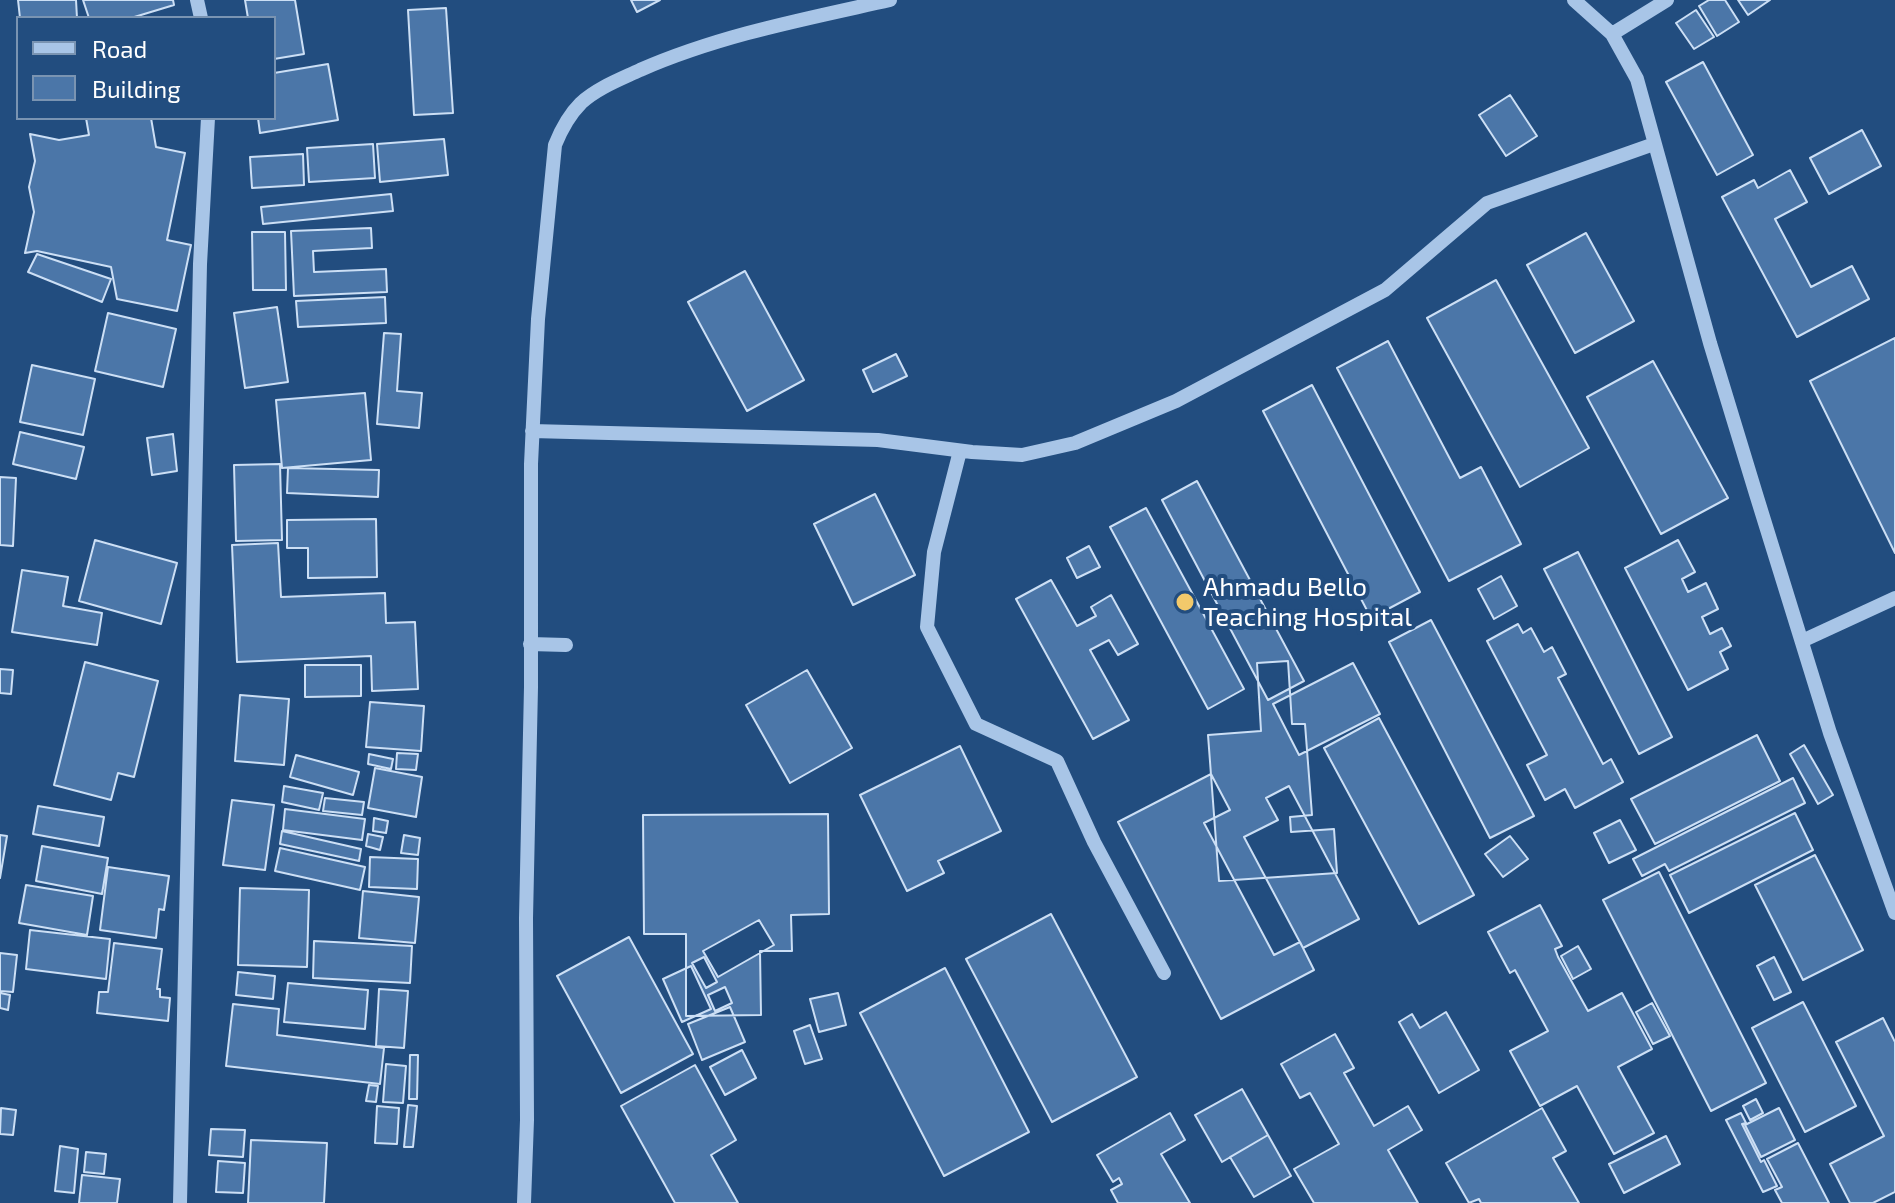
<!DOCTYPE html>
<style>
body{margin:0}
#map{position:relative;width:1895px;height:1203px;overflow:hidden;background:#224d7f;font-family:"Exo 2",sans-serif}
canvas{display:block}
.legend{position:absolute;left:16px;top:16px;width:260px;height:104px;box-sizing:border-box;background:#224d7f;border:2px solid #7a94b2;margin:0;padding:10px 14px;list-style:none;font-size:24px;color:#fff}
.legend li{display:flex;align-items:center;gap:16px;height:40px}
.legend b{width:40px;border:2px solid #7a94b2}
</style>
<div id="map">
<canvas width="1895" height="1203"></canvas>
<ul class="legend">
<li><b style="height:10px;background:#a8c5e7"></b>Road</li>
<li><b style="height:22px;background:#4b76a8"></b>Building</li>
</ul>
</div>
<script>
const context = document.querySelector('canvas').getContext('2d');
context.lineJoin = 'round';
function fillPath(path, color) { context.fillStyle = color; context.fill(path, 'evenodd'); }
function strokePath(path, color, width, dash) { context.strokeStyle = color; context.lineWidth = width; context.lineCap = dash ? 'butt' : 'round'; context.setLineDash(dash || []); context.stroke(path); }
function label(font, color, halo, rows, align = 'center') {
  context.font = font + ' "Exo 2",sans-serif'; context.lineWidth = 8; context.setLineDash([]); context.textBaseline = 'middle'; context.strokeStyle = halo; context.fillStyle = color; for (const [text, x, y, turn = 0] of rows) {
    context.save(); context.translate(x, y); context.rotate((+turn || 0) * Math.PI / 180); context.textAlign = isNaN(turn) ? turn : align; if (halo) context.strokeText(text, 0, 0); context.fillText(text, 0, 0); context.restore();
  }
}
const building = new Path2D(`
 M18 0H76L77 18H20Z
 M83 0H173L174 5 131 18H89Z
 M245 0H295L304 54 274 59V18H248Z
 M631 0H660L637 12Z
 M1709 0H1725L1739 22 1717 36 1699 6Z
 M1738 0H1770L1748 15Z
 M446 8 453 113 414 115 408 10Z
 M1696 10 1714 37 1694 49 1676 23Z
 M1703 62 1753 155 1717 175 1666 82Z
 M328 64 338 120 260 133 258 118H274V73Z
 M1510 95 1537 136 1506 156 1479 115Z
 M86 118H151L156 147 185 153 167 240 191 245 177 311 117 299 111 267 37 251 25 253 34 212 29 187 35 161 30 134 59 140 89 135Z
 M1862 130 1881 166 1829 194 1810 158Z
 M444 139 448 175 380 182 377 144Z
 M373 144 375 178 309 182 307 148Z
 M303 154 304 185 252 188 250 157Z
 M1790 170 1807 202 1775 219 1811 287 1852 266 1869 299 1797 337 1722 197 1754 180 1758 188Z
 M391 194 393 211 263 224 261 207Z
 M371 228 372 248 313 251 314 272 386 269 387 292 294 296 291 231Z
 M252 232H285L286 290H253Z
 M1586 233 1634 321 1575 353 1527 265Z
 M37 254 111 279 102 302 28 272Z
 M745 271 804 380 747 411 688 302Z
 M1496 280 1589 448 1520 487 1427 318Z
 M385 297 386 323 298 327 296 301Z
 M277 307 288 382 245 388 234 313Z
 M108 313 176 329 163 387 95 371Z
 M384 333 401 334 397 391 422 393 419 428 377 424Z
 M1895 338V553L1810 381Z
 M1388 341 1460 478 1481 467 1521 544 1449 581 1337 368Z
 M896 354 907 376 873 392 863 370Z
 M1653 361 1728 498 1661 534 1587 397Z
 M32 365 95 379 83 435 20 422Z
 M1312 385 1420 592 1371 618 1263 411Z
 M365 393 371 460 282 468 276 400Z
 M20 432 84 447 76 479 13 464Z
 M173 434 177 471 152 475 147 438Z
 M280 464 282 540 236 541 234 465Z
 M288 468 379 470 378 497 287 493Z
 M0 477 16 478 13 546 0 545Z
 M1197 481 1304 681 1268 700 1162 500Z
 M875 494 915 575 853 605 814 524Z
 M1146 508 1244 689 1208 709 1110 527Z
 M376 519 377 577 308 578V548H287V520Z
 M95 540 177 563 161 624 79 601Z
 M1678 540 1695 572 1682 579 1688 592 1706 583 1718 609 1702 617 1710 634 1722 628 1731 646 1720 652 1728 669 1688 690 1625 568Z
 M278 543 281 597 385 593 386 623 415 622 418 689 372 691 371 656 237 662 232 545Z
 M1089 546 1100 567 1077 578 1067 558Z
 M1578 552 1672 737 1639 754 1544 569Z
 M22 570 68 577 63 606 102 613 97 645 12 632Z
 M1501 576 1517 606 1494 619 1478 589Z
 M1051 580 1077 626 1096 616 1091 607 1111 595 1138 644 1118 655 1109 640 1090 650 1129 720 1093 739 1016 599Z
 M1431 620 1534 816 1490 838 1389 642Z
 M1518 624 1523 633 1531 628 1544 652 1552 647 1566 674 1558 678 1603 764 1611 759 1623 782 1575 808 1565 789 1545 800 1527 765 1547 755 1487 641Z
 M1288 661 1292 724H1305L1312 815 1290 817 1291 832 1334 829 1337 873 1219 881 1208 735 1261 731 1257 663Z
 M85 662 158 681 134 777 118 773 111 800 54 785Z
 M1353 663 1380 714 1299 755 1273 704Z
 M305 665H361V696L305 697Z
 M0 669 13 670 11 694 0 693Z
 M807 670 852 748 790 783 746 705Z
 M240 695 289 699 284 765 235 761Z
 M370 702 424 706 421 751 366 747Z
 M1379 718 1474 895 1419 924 1324 748Z
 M1757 735 1780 781 1655 844 1631 799Z
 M1804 745 1833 795 1818 804 1790 754Z
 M960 746 1001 831 938 861 944 873 907 891 860 795Z
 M397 753 418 754 416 770 396 769Z
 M369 754 393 759 391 769 368 764Z
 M296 755 359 772 353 795 290 777Z
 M375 768 422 777 416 817 368 808Z
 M1211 774 1230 810 1204 823 1274 955 1300 942 1314 970 1221 1019 1118 822Z
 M1793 778 1805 803 1669 871 1665 864 1642 876 1633 859Z
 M284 786 323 793 319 810 282 802Z
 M1289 786 1359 919 1303 948 1244 837 1278 820 1266 798Z
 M325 798 364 802 362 815 323 811Z
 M232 800 274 805 265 870 223 865Z
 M38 806 104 817 99 846 33 834Z
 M285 809 365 819 362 840 283 830Z
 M1795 813 1813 850 1689 913 1670 875Z
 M828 814 829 914 791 915 792 951H760L761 1015 686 1016V934H644L643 815Z
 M374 818 388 821 386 833 373 831Z
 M1620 820 1636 850 1609 863 1594 833Z
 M282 831 361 849 359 861 280 844Z
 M368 834 383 837 380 850 366 846Z
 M0 835 7 836 0 878Z
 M404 835 420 838 418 855 401 853Z
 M1510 836 1528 859 1503 877 1485 854Z
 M42 846 108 858 102 894 36 881Z
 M280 848 365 867 360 890 275 871Z
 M1815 855 1863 950 1803 980 1755 885Z
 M370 857 418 859 417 889 369 887Z
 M108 867 169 876 164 910 159 909 156 938 100 930Z
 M1659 872 1766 1083 1711 1111 1603 900Z
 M26 885 93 896 87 935 19 923Z
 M240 888 309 890 307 967 238 965Z
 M363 891 419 897 415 943 359 938Z
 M1540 905 1562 946 1555 949 1558 957 1588 1011 1622 993 1652 1049 1618 1067 1654 1133 1614 1154 1577 1086 1540 1106 1510 1051 1548 1031 1515 970 1510 973 1488 932Z
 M1051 914 1137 1077 1052 1122 966 959Z
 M759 920 774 945 718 977 703 951Z
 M30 930 110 939 106 979 26 969Z
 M629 937 693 1054 621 1093 557 976Z
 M314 941 412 946 410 983 313 978Z
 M114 943 162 949 157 989H160V997L170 998 168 1021 97 1013 99 992H108Z
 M1578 946 1591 969 1573 979 1561 956Z
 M0 953 17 955 13 992 0 991Z
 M704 957 717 982 706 988 692 963Z
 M1774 957 1791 992 1774 1000 1757 966Z
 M691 966 711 1009 682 1022 663 979Z
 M945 968 1029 1132 944 1176 860 1013Z
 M238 972 275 976 273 999 236 995Z
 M288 983 368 990 365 1029 284 1022Z
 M725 987 732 1003 715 1011 708 995Z
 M379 989 408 991 404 1048 376 1046Z
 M0 993 10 995 8 1010 0 1008Z
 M838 993 846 1025 819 1032 810 999Z
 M1803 1002 1856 1106 1805 1132 1752 1028Z
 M1652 1003 1670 1036 1653 1044 1636 1012Z
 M233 1004 279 1009 277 1035 384 1048 380 1084 226 1066Z
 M730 1007 745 1042 702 1060 688 1024Z
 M1446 1012 1479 1070 1439 1093 1399 1022 1412 1014 1420 1028Z
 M1883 1018 1895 1042V1192L1873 1203H1850L1830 1164 1884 1136 1836 1042Z
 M810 1025 822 1059 805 1064 794 1031Z
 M1335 1034 1354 1068 1344 1073 1374 1126 1408 1106 1422 1130 1388 1150 1418 1203H1314L1294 1169 1339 1144 1310 1093 1300 1098 1281 1064Z
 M742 1050 756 1078 725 1095 710 1067Z
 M410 1055H418L417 1099H409Z
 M386 1064 406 1066 403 1103 383 1102Z
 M695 1065 736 1140 711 1155 738 1203H675L621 1106Z
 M369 1085 378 1086 376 1102 366 1101Z
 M1242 1089 1268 1135 1222 1162 1195 1115Z
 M1756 1099 1763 1113 1750 1120 1743 1106Z
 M408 1105 417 1106 413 1147H404Z
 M377 1106 399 1108 397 1144 375 1143Z
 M1 1108 16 1110 13 1135 0 1134Z
 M1542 1108 1566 1151 1553 1158 1579 1203H1481L1479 1199 1469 1203 1446 1163Z
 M1779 1108 1795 1140 1761 1157 1745 1125Z
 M1170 1113 1185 1140 1161 1154 1190 1203H1118L1111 1190 1122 1184 1119 1178 1113 1182 1097 1155Z
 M1741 1113 1746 1123 1742 1124 1761 1162 1764 1160 1777 1186 1763 1192 1726 1120Z
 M211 1129 245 1130 243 1157 209 1155Z
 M1268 1135 1291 1176 1254 1197 1230 1157Z
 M1666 1136 1680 1164 1624 1193 1609 1164Z
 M251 1140 327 1143 324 1203H248Z
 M1798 1143 1829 1203H1782L1775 1190 1782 1187 1767 1159Z
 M60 1146 78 1149 74 1193 55 1191Z
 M86 1152 106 1154 104 1174 84 1172Z
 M218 1161 245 1163 243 1193 216 1192Z
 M82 1175 120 1179 117 1203H79Z`);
fillPath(building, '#4b76a8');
strokePath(building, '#ccdff5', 2);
strokePath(new Path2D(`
 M197 0 201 18
 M1574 0 1612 34 1637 79 1710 343 1756 494 1830 733 1895 913
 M1612 34 1667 0
 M532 431 878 440 972 452 1022 455 1075 443 1176 401 1385 290 1487 203 1654 144
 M960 451 934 552 927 627 976 724 1057 761 1094 842 1164 973
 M1802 641 1895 598
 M530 644 566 645
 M180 1203 200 264 208 118
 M524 1203 527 1120 526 918 531 687V464L538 319 555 145C561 130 569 115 581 103 597 88 621 79 640 70 720 35 805 19 890 0`), '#a8c5e7', 14);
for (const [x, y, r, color] of [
 [1185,602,10,"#f2c96b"]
]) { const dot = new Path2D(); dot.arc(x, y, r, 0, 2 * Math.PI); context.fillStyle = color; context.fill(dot); strokePath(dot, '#224d7f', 3); }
label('26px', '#fff', '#224d7f', [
 ["Ahmadu Bello",1203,587],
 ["Teaching Hospital",1203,617]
], 'left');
</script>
